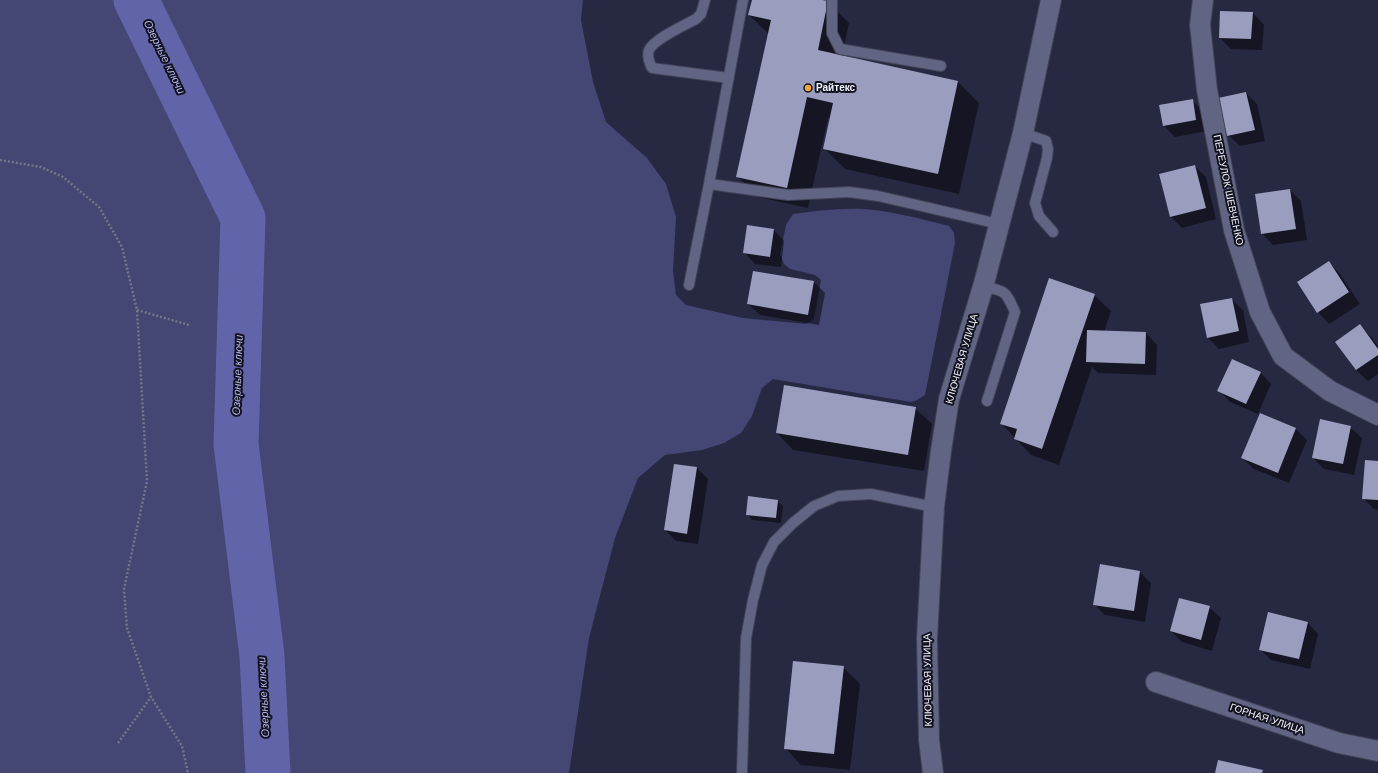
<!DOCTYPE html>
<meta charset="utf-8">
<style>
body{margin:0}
canvas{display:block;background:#272842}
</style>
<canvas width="1378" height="773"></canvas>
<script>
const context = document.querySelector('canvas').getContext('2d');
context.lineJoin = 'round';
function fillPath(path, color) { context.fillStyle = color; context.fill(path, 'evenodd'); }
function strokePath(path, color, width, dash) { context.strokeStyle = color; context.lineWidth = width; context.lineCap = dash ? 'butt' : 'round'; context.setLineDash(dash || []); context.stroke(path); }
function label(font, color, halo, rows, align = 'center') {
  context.font = font + ' "Work Sans",sans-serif'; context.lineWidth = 4; context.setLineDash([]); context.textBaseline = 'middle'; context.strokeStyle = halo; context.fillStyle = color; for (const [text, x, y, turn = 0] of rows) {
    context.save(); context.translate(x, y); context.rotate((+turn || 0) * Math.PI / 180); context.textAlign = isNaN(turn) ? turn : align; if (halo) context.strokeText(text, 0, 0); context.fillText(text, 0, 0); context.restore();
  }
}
fillPath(new Path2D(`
 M0 0H583L581 20 593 82 606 122 647 158 666 184 676 217 673 271 676 295 686 305 743 318 806 324 814 319 821 280 815 275 790 269 784 264 780 254 786 225 793 214C816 211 840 208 864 209 892 211 921 219 949 226L954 233 955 243 925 395 917 400 911 402 773 379 762 388 752 416 741 433 724 443 702 450 665 455 638 478 615 538 589 638 569 773H0Z`), '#444673');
fillPath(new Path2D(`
 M753 0H818L828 2 849 23 842 56 958 82 979 103 959 194 845 169 824 148 830 118H828L808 208 758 197 737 176 769 34 749 15Z
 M1253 13 1264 25 1262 50 1231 49 1220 38Z
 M1246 93 1257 104 1265 141 1240 146 1228 135Z
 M1192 100 1203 111 1207 131 1175 137 1164 126Z
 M1195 166 1206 177 1216 219 1182 228 1171 217 1160 174Z
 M1290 190 1301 201 1307 240 1273 245 1262 233Z
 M773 229 784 241 781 267 755 264 744 252Z
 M1329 262 1340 274 1360 304 1329 324 1318 312 1299 282Z
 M814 282 825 293 819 325 760 315 748 304Z
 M1094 295 1111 311 1104 332 1146 333 1157 345 1156 375 1098 373 1092 367 1059 465 1031 455 1001 423Z
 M1231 299 1243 310 1249 342 1219 349 1208 338Z
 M1360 325 1371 337 1378 346V374L1368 381 1356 370Z
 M1260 372 1271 384 1258 414 1230 402 1219 390Z
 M915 408 932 424 924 471 793 450 777 433Z
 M1260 415 1296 429 1307 440 1289 483 1254 469 1242 458Z
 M1350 427 1362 438 1354 475 1324 469 1313 458Z
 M1378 462V510L1374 509 1363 498Z
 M697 468 708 479 698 544 676 541 665 530Z
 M777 501 783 506 781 523 752 520 747 514Z
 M1140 572 1151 583 1145 622 1105 615 1094 604Z
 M1209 607 1221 618 1212 651 1182 642 1171 631Z
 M1307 622 1318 634 1310 669 1271 660 1260 649Z
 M843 667 860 684 850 770 801 765 785 748Z`), '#0007');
strokePath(new Path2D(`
 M136 0 243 218 236 444 262 656 268 773`), '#6264aa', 45);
fillPath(new Path2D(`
 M752 0H822L828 1 818 50 958 81 938 174 823 149 833 103 807 97 787 188 736 177 771 20 748 15Z
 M1220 11 1253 12 1251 39 1219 38Z
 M1246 92 1255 130 1227 136 1218 98Z
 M1193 99 1196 120 1163 126 1159 105Z
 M1195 165 1206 208 1170 217 1159 174Z
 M1290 189 1296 229 1261 234 1255 194Z
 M747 225 774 229 770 257 743 253Z
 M1329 261 1349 292 1317 313 1297 282Z
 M753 271 814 281 808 315 747 304Z
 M1049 278 1095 294 1042 449 1014 439 1017 429 1000 424Z
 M1232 298 1239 331 1207 338 1200 304Z
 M1360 324 1378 349V355L1356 370 1335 342Z
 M1087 330 1146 332 1145 364 1086 362Z
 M1232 359 1261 372 1246 404 1217 391Z
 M784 385 916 407 908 455 776 433Z
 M1260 413 1296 428 1278 473 1241 458Z
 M1320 419 1351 426 1343 464 1312 458Z
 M1365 460 1378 461V500L1362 499Z
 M674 464 697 467 687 534 664 530Z
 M748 496 778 500 776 518 746 515Z
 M1100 564 1140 571 1134 611 1093 605Z
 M1179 598 1210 606 1201 640 1170 631Z
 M1268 612 1308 622 1299 659 1259 650Z
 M793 661 844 666 834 754 784 749Z
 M1218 760 1263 770 1262 773H1215Z`), '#9a9dbe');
const service = new Path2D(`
 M705 0 701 14 696 19C685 25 654 39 649 50 647 55 649 62 652 68L729 78
 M743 0 709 184 788 195 849 192 878 196 999 224
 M832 0V33L840 49 941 66
 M1023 133 1046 141 1048 149 1047 158 1035 203 1039 216 1053 232
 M689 285 709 184
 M983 287C1006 290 1006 292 1015 312L987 401
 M742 773 746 638 753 600 762 565 774 542 793 523 814 506 838 496 871 494 934 507`);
const minor = new Path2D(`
 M1203 0 1200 25 1207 90 1234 230 1260 312 1283 356 1330 391 1378 415
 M1156 682 1339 743 1378 751
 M933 773 929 740 927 638 934 507 941 451 949 399 983 287 1023 133 1051 0`);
strokePath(service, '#424257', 12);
strokePath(minor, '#424257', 22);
strokePath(new Path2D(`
 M0 160 41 167 63 177 99 207 122 247 137 310 147 481 124 589 127 628 151 697 182 746 188 773
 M137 310 189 325
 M118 743 151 697`), '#74768a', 2.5, [2, 2]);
strokePath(service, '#616482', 10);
strokePath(minor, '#616482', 20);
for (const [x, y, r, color] of [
 [808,88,4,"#f1a63f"]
]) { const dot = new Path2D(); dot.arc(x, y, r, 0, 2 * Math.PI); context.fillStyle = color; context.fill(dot); strokePath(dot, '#11121e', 1.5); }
label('bold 10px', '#f2f4fe', '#11121e', [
 ["Райтекс",816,88]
], 'left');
label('10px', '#f2f4fe', '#11121e', [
 ["ПЕРЕУЛОК ШЕВЧЕНКО",1228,190,78],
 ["КЛЮЧЕВАЯ УЛИЦА",962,359,-74],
 ["КЛЮЧЕВАЯ УЛИЦА",928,680,-91],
 ["ГОРНАЯ УЛИЦА",1267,719,18]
]);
label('italic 11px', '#b6bbf6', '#11121e', [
 ["Озерные ключи",164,57,64],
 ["Озерные ключи",238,375,-88],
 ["Озерные ключи",264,697,-93]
]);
</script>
